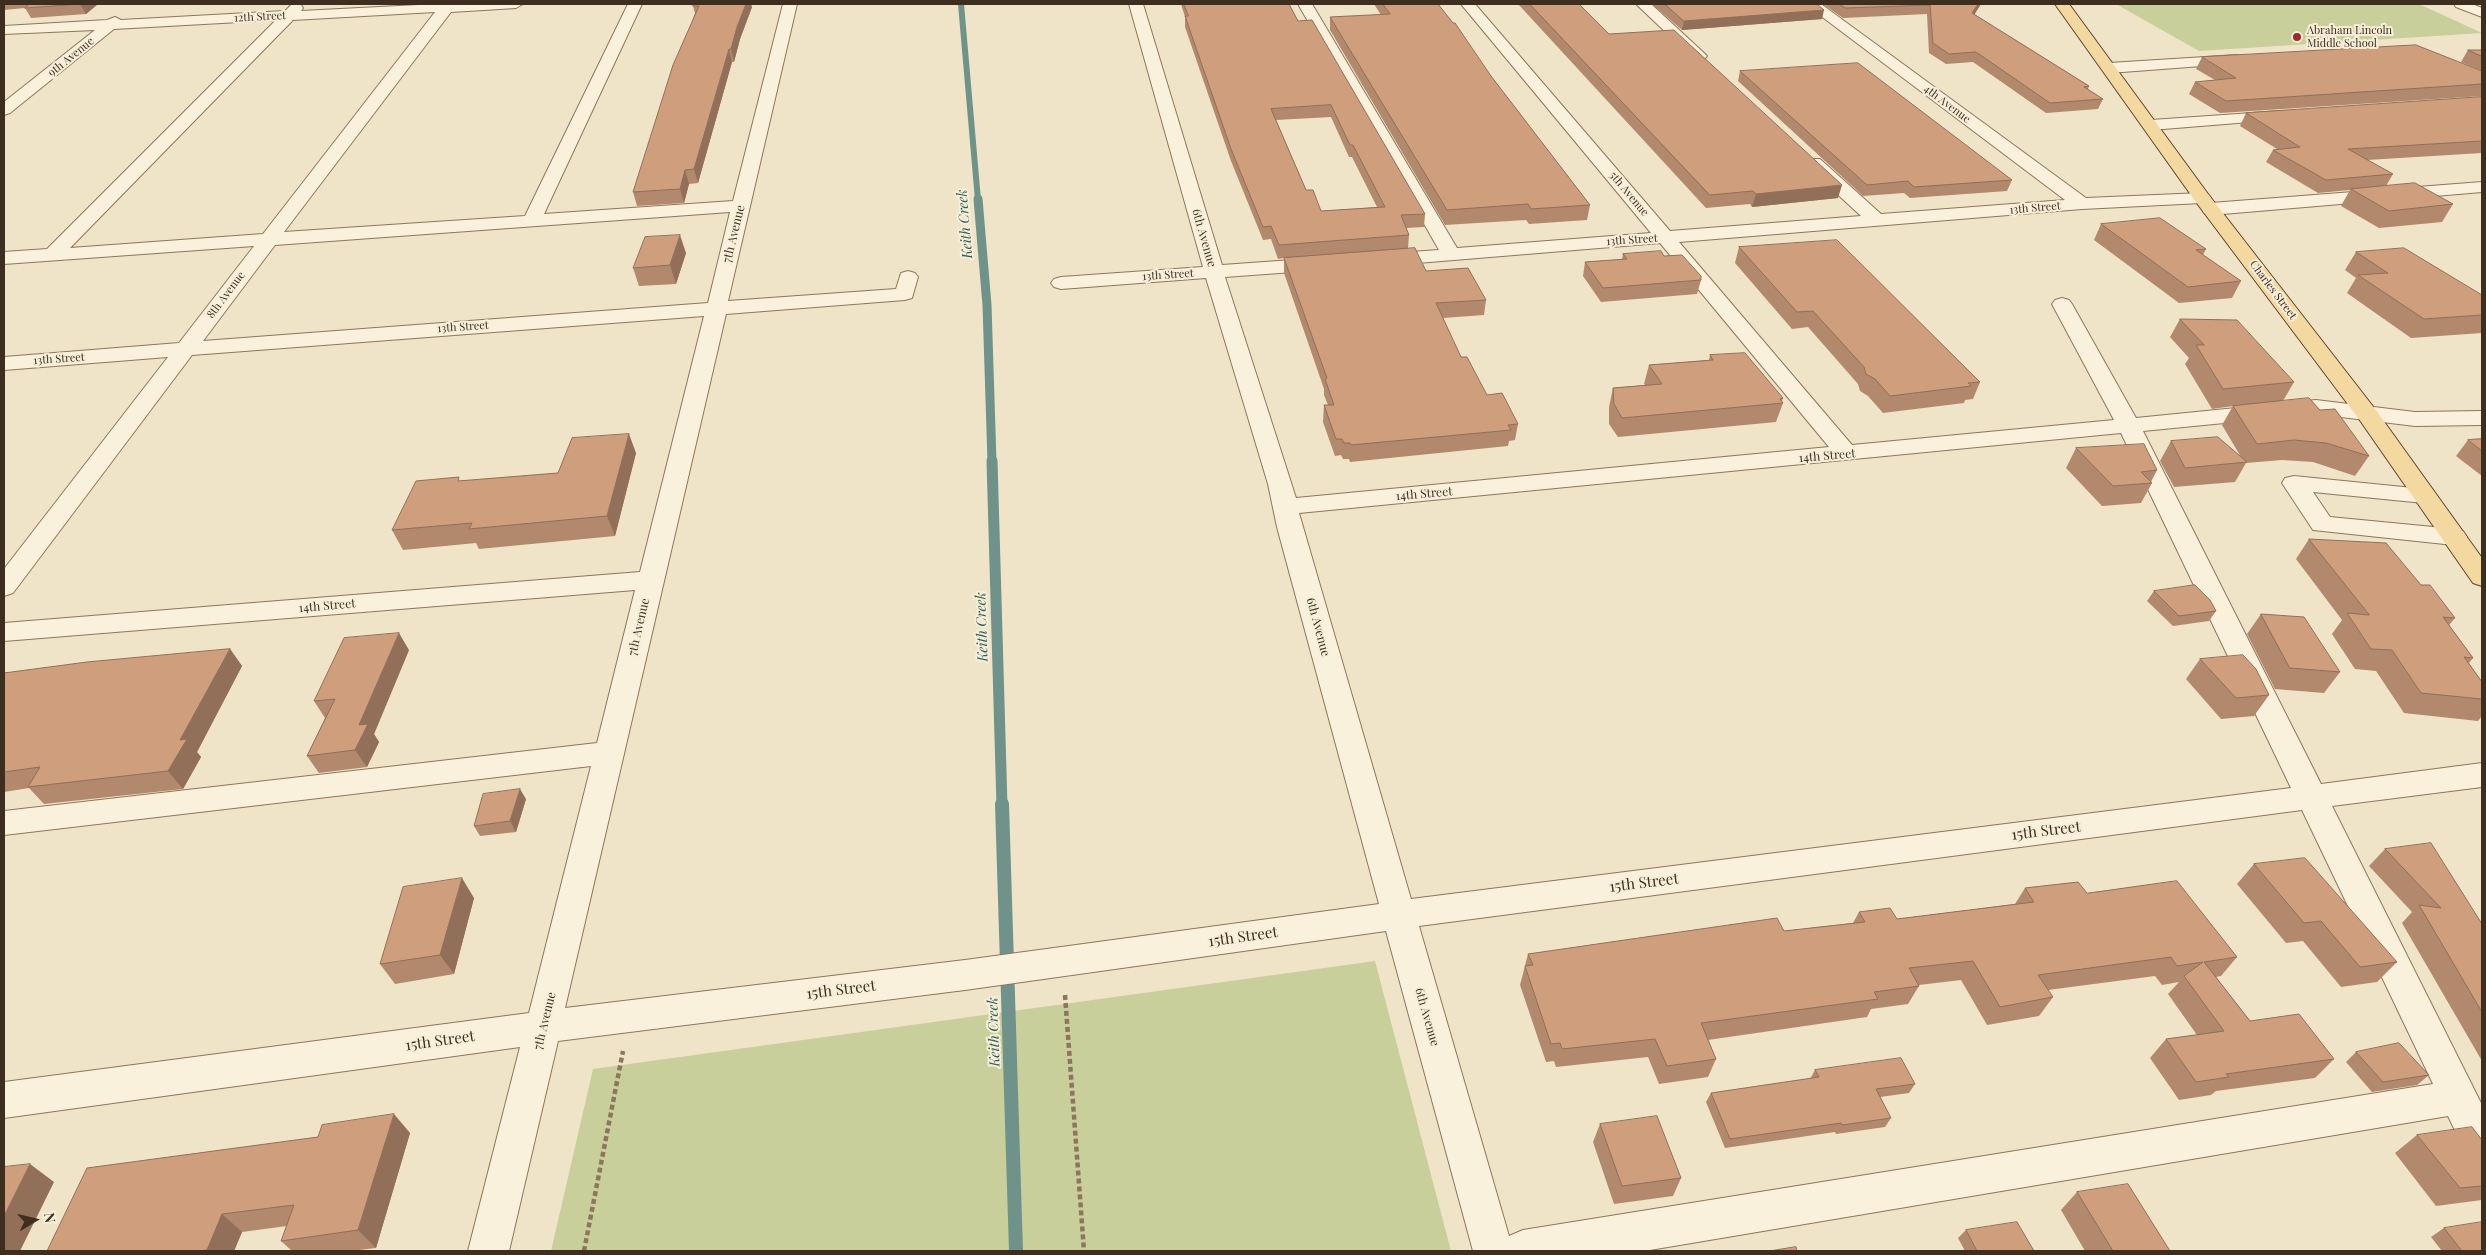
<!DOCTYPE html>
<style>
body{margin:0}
#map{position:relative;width:2486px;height:1255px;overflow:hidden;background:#f0e4c8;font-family:"Playfair Display",serif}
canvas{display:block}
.frame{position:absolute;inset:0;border:5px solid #3d2e20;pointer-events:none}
.north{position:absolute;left:10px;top:1195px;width:50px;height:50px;-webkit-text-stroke:4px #f7eed8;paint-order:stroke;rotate:81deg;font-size:14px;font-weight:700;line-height:20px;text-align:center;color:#3d2e20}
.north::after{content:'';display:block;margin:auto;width:18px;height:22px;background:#3d2e20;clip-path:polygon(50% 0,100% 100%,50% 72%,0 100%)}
</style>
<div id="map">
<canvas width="2486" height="1255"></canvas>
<div class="frame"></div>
<div class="north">N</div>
</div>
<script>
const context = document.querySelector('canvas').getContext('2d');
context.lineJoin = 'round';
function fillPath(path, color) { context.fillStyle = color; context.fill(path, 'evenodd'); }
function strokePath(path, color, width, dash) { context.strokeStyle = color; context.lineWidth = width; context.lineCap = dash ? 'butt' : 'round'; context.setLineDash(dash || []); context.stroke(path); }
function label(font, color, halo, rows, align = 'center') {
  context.font = font + ' "Playfair Display",serif'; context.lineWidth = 4; context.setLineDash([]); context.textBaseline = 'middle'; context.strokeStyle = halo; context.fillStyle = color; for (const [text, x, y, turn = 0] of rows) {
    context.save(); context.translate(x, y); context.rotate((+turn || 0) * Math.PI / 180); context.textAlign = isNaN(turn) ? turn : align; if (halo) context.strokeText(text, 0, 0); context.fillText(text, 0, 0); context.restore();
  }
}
fillPath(new Path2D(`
 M2116 4H2419L2482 33 2199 51Z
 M1375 961 1451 1251H551L593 1069Z`), '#c9cf9b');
strokePath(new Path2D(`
 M961 4 978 200`), '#6f938a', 6);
strokePath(new Path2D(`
 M978 199 987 305 992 462`), '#6f938a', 9);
strokePath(new Path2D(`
 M992 461 1002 806`), '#6f938a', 11);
strokePath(new Path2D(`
 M1002 804 1016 1251`), '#6f938a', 14);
const minor = new Path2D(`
 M296 4 301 5 303 8 301 11 438 4H523L516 8 451 12 284 232 525 216 628 4H642L544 214 733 201 783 4H797L728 301 896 289 901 273 908 271 915 273 918 277 912 298 905 300 726 314 565 1008 965 960 1379 904 1277 527 1268 484 1206 278 1061 289 1054 287 1051 283 1054 279 1061 277 1203 267 1129 4H1143L1222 265 1321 258 1328 260 1331 264 1328 268 1321 270 1225 277 1296 498 1829 447 1660 243 1381 266 1374 264 1371 260 1374 256 1381 254 1439 250 1298 4H1312L1457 248 1651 233 1461 4H1475L1670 231 1861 216 1808 167 1805 163 1808 159H1820L1881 214 2065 200 1805 4H1821L2086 198 2202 193 2208 194 2211 198 2208 202 2202 203 2082 209 1679 242 1852 445 2114 420 2052 304 2055 300 2062 298 2069 300 2072 304 2136 418 2316 400 2415 412 2482 411V425L2415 426 2316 414 2143 431 2321 784 2482 763V787L2332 806 2482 1105V1163L2468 1158 2448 1116 1644 1251H1473L1386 931 965 990 558 1041 509 1251H468L520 1047 4 1118V1082L529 1013 591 766 4 835V811L597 743 635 590 4 641V623L640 572 704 316 192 355 13 593 4 596V569L168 357 4 370V357L179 343 254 246 4 264V252L47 249 276 20 114 29 10 113 4 115V102L95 30 4 34V26L107 20 115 17 121 20 285 11 291 5ZM435 12 263 234 70 248 293 20ZM730 212 708 303 203 341 275 245ZM2121 433 2291 788 1411 899 1299 513ZM2302 810 2433 1084 1523 1230 1509 1236 1419 926Z
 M1636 4H1651L1704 53 1707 56 1704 59H1694Z
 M2454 4H2472L2482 8V17L2456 7Z
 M2237 55 2242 57 2245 60 2242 63 2109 73 2101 68 2109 63Z
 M2281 111 2287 113 2289 116 2287 119 2151 130 2145 129 2143 125 2145 121 2151 120Z
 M2482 182V192L2211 215 2204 213 2202 209 2204 205 2211 203Z
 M2294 476 2433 490 2436 495 2433 500 2424 503 2313 492 2330 517 2454 529 2463 531 2467 537 2463 543 2454 545 2313 530 2282 483 2285 478Z`);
const major = new Path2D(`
 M2055 4H2069L2208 194 2375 409 2482 558V586L2473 583 2359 419 2196 202Z`);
strokePath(minor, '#8d765c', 2);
strokePath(major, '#5b4430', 2);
strokePath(new Path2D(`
 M1065 995 1084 1251
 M584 1251 623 1051`), '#8d765c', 4.5, [5, 3]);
fillPath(minor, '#faf1dc');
fillPath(major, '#f3d9a0');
fillPath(new Path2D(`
 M4 4H98L86 14 31 18 25 8 4 10Z
 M1181 4H1289L1298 21 1425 214 1424 227 1406 228 1409 235 1408 248 1426 271 1486 300 1484 315 1443 318 1461 357 1487 395 1518 424 1515 440 1509 441 1508 446 1350 462 1349 459H1343L1341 455 1335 456 1323 422 1324 405H1328L1324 395V389L1284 273V258L1278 259 1271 239 1263 240 1231 161 1185 27V17ZM1331 117 1349 157H1352L1377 207 1321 211 1306 190 1276 120Z
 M1374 4H1438L1491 76 1590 205 1587 220 1529 224 1526 220 1445 225 1330 30V17L1381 15Z
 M1518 4H1579L1609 34 1838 198 1752 207 1750 204 1706 208Z
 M1652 4H1817L1822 19 1682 30Z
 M1823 4H1981L1974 14 2089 86 2088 89 2103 99 2098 109 2046 113 1973 62 1946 64 1929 53 1927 14 1843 18Z
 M693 6 752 7 740 39 734 62H732L698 183 689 184 684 203 637 206 633 192 695 13Z
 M2468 50H2482V96L2220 113 2189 94 2195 82 2215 80 2196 69 2202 57 2480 70 2461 62Z
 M1740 71 2012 180 2007 191 1910 198 1904 193 1863 196 1738 81Z
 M2482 97V153L2367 160 2393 174 2386 186 2453 204 2442 222 2379 228 2341 206 2350 190 2318 193 2266 162 2273 150 2277 149 2240 126 2246 113Z
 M2101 224 2206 249 2203 255 2241 281 2232 298 2179 303 2094 240Z
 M1739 247 1980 382 1973 399 1965 400 1964 403 1883 413 1868 396 1860 391 1858 384 1808 327 1792 329 1735 263Z
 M2356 252 2482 295V333L2411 338 2347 293 2356 278 2345 270Z
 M686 253 676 284 639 286 633 268Z
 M1623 254 1664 256 1701 280 1697 294 1601 302 1583 276 1585 262 1622 259Z
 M2180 319 2294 382 2283 401 2320 410 2369 456 2355 476 2313 462 2282 460 2246 463 2235 482 2174 487 2160 461 2171 441 2241 457 2222 425 2233 406 2212 409 2185 364 2189 358 2170 337Z
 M1710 355 1783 398 1782 401 1783 403 1776 422 1618 437 1609 424V407L1613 388 1645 385 1644 384 1649 365 1709 360Z
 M2482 439V476L2456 456 2468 440Z
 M2076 448 2157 470 2151 482 2152 483 2141 503 2102 506 2066 468Z
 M636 453 615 536 479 549 476 543 403 550 392 530 461 481 558 473Z
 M2309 539 2421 585 2455 618 2449 625 2473 658 2469 663 2482 682V716L2478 721 2404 713 2376 671 2355 669 2332 634 2342 620 2296 559Z
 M2154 591 2216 611 2209 621 2173 626 2147 601Z
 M2261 614 2340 672 2324 693 2275 689 2247 634Z
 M230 649 242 666 197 752 201 757 183 789 44 804 29 788 4 792V673Z
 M409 650 374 734 379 742 367 767 319 773 307 756 325 718 314 701Z
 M2200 659 2269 695 2254 716 2221 719 2186 679Z
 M526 799 516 832 480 836 474 826Z
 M2385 849 2482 924V1061L2402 923 2412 912 2369 866Z
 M2254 864 2397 962 2377 982 2341 987 2303 941 2286 943 2237 884Z
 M2025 888 2087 893 2237 957 2221 976 2216 977 2250 1021 2334 1059 2315 1078 2216 1091 2211 1095 2179 1100 2150 1058 2166 1039 2197 1035 2168 994 2179 982 2162 985 2155 976 2048 990 2053 997 2039 1016 1987 1025 1961 980 1919 985V986L1908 1004 1871 1009 1867 1017 1708 1040 1716 1059 1708 1077 1659 1084 1648 1057 1556 1067 1554 1061 1546 1062 1520 985 1528 954 1784 931 1853 923 1859 912 1897 919 2015 904Z
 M474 898 454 974 395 984 380 964Z
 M2356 1052 2429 1075 2417 1085 2372 1092 2346 1062Z
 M1815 1070 1915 1084 1909 1093 1880 1097 1891 1118 1885 1127 1836 1134 1835 1132 1725 1148 1706 1102 1711 1093 1810 1079Z
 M1600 1124 1681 1178 1673 1196 1614 1204 1593 1142Z
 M410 1133 376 1248 351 1251H292L281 1241 287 1226 242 1232 234 1251H47Z
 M2417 1135 2482 1140V1200L2436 1206 2395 1153Z
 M2077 1192 2170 1251H2085L2061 1210Z
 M2444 1228 2482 1251H2442L2431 1237Z
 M1966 1230 2034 1251H1965L1958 1238Z`), '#b2896c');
fillPath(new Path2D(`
 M80 4H98L86 14Z
 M746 4H751L752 7 740 39 734 62 731 49 737 27Z
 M1978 4H1981L1969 23 1972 13Z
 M1824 10 1822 19 1682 30 1684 21Z
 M729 49 732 62 698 183 694 169Z
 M685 170 689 184 684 203 680 189Z
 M1842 185 1838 198 1752 207 1756 194Z
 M680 235 686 253 676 284 670 265Z
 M629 434 636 453 615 536 607 516Z
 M399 633 409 650 374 734 379 742 367 767 355 750 359 725Z
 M230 649 242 666 197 752 201 757 183 789 168 771 180 740Z
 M520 789 526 799 516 832 510 821Z
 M462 878 474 898 454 974 440 955Z
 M394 1114 410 1133 376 1248 358 1230Z
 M30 1164 54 1182 20 1251H4V1216Z
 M222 1214 242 1232 234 1251H208L207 1250Z`), '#916f58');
const building = new Path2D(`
 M30 4H81L25 8Z
 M694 4H746L737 27 731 49H729L694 169 685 170 680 189 633 192 673 65 699 6H693Z
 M1184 4H1289L1298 21 1312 20 1425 214 1401 215 1409 235 1279 245 1271 226 1263 227 1231 149 1185 16H1188ZM1331 105 1350 145H1353L1385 207 1321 211 1313 190H1306L1271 109Z
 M1383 4H1438L1453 23H1455L1491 76 1590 205 1531 209 1528 204 1447 210 1330 17 1390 14Z
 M1530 4H1579L1609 34 1674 30 1842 185 1756 194 1753 191 1710 195Z
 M1665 4H1817L1824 10 1684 21Z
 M1839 4H1978L1972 13 2089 86 2084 87 2103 99 2050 103 1976 52 1949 54 1933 43 1930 5 1846 8Z
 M2416 45 2482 71V84L2226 101 2195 82 2236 78 2202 57Z
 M2468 50H2482V56Z
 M1858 63 2012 180 1914 187 1908 181 1867 185 1740 71Z
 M2482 97V141L2348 149 2393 174 2326 180 2273 150 2300 147 2246 113Z
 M2415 183 2453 204 2389 211 2351 189Z
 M2160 218 2206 249 2196 250 2241 281 2188 287 2101 224Z
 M680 235 670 265 633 268 645 237Z
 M1837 240 1980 382 1968 383 1971 386 1890 396 1875 379 1866 374 1864 367 1813 311 1797 312 1739 247Z
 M1415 248 1426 271 1468 268 1486 300 1436 303 1461 357H1467L1487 395 1502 393 1518 424 1508 425 1511 430 1351 445 1350 443H1344L1342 439H1336L1324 405H1334L1325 379 1327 378 1284 258Z
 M2404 248 2482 295V315L2424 319 2358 275 2388 273 2356 252Z
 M1661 251 1664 256 1682 255 1701 276V280L1603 288 1585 262 1627 259 1623 254Z
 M2180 319 2237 320 2294 382 2223 389 2196 345H2204Z
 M1745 353 1783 398 1780 399 1783 403 1622 418 1614 404 1613 388 1662 384 1649 365 1713 360 1710 355Z
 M2309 398 2320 410 2335 409 2369 456 2326 443 2294 440 2257 444 2233 406Z
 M629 434 607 516 469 529 472 523 392 530 416 481 459 477 458 481 558 473 572 438Z
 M2218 437 2247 462 2185 468 2171 441Z
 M2482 439V451L2468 440Z
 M2144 444 2157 470 2141 472 2152 483 2113 486 2076 448Z
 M2309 539 2386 543 2421 585H2430L2455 618 2443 617 2473 658 2464 657 2482 682V699L2421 693 2392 650 2371 649 2347 613 2369 615Z
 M2195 585 2210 600 2216 611 2179 616 2154 591Z
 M2261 614 2304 617 2340 672 2290 668Z
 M399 633 359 725 368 724 355 750 307 756 335 699 314 701 344 638Z
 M230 649 180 740 187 739 168 771 28 787 40 767 4 772V673L87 662Z
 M2243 655 2256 669 2269 695 2236 698 2200 659Z
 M520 789 510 821 474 826 483 794Z
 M2431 843 2482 924V1012L2419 905 2441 908 2385 849Z
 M2305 858 2397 962 2360 967 2321 921 2304 923 2254 864Z
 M462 878 440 955 380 964 403 887Z
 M2177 881 2237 957 2204 962 2250 1021 2299 1014 2334 1059 2226 1074 2229 1077 2196 1082 2166 1039 2224 1031 2184 976 2203 962 2177 966 2171 957 2038 975 2053 997 2000 1007 1973 961 1909 968 1919 986 1874 992 1878 999 1701 1023 1716 1059 1667 1066 1655 1039 1562 1049 1560 1043 1551 1044 1525 966 1533 965 1528 954 1777 918 1784 931 1865 922 1859 912 1890 908 1897 919 2034 902 2025 888 2078 882 2087 893Z
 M2399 1043 2429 1075 2383 1082 2356 1052Z
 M1901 1058 1915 1084 1876 1089 1891 1118 1842 1125 1841 1123 1730 1139 1711 1093 1819 1077 1815 1070Z
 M394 1114 358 1230 281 1241 294 1205 222 1214 207 1250 198 1251H47L87 1168 318 1137 322 1125Z
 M1657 1116 1681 1178 1622 1186 1600 1124Z
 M2472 1127 2482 1140V1186L2460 1188 2417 1135Z
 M30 1164 4 1216V1167Z
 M2128 1184 2170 1251H2113L2077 1192Z
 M2017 1222 2034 1251H1977L1966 1230Z
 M2482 1222V1251H2462L2444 1228Z
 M1796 1247 1797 1251H1770Z`);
fillPath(building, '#cf9f7d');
strokePath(building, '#916f58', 1);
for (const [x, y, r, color] of [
 [2297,37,5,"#9e2a2b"]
]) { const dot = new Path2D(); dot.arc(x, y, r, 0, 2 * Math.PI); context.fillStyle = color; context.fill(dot); strokePath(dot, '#f7eed8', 2); }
label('11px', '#3d2e20', '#f7eed8', [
 ["12th Street",260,17,-3],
 ["9th Avenue",71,57,-39],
 ["4th Avenue",1947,104,37],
 ["5th Avenue",1629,194,50],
 ["13th Street",2035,208,-5],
 ["13th Street",1632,240,-4],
 ["13th Street",1168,275,-4],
 ["Charles Street",2273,290,53],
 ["8th Avenue",226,295,-53],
 ["13th Street",463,327,-4],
 ["13th Street",59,359,-4]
]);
label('11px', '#3d2e20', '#f7eed8', [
 ["Abraham Lincoln",2307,31],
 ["Middle School",2307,44]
], 'left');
label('12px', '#3d2e20', '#f7eed8', [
 ["7th Avenue",734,234,-76],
 ["6th Avenue",1204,238,74],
 ["14th Street",1827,456,-5],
 ["14th Street",1424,494,-5],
 ["14th Street",327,606,-5],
 ["7th Avenue",639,627,-77],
 ["6th Avenue",1318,627,75],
 ["6th Avenue",1427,1017,74],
 ["7th Avenue",545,1021,-76]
]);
label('italic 14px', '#2f5d5a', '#f7eed8', [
 ["Keith Creek",965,224,-95],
 ["Keith Creek",982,627,-92],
 ["Keith Creek",994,1032,-92]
]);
label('15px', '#3d2e20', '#f7eed8', [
 ["15th Street",2046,831,-7],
 ["15th Street",1644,883,-7],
 ["15th Street",1243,937,-8],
 ["15th Street",841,990,-7],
 ["15th Street",440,1041,-8]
]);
</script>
